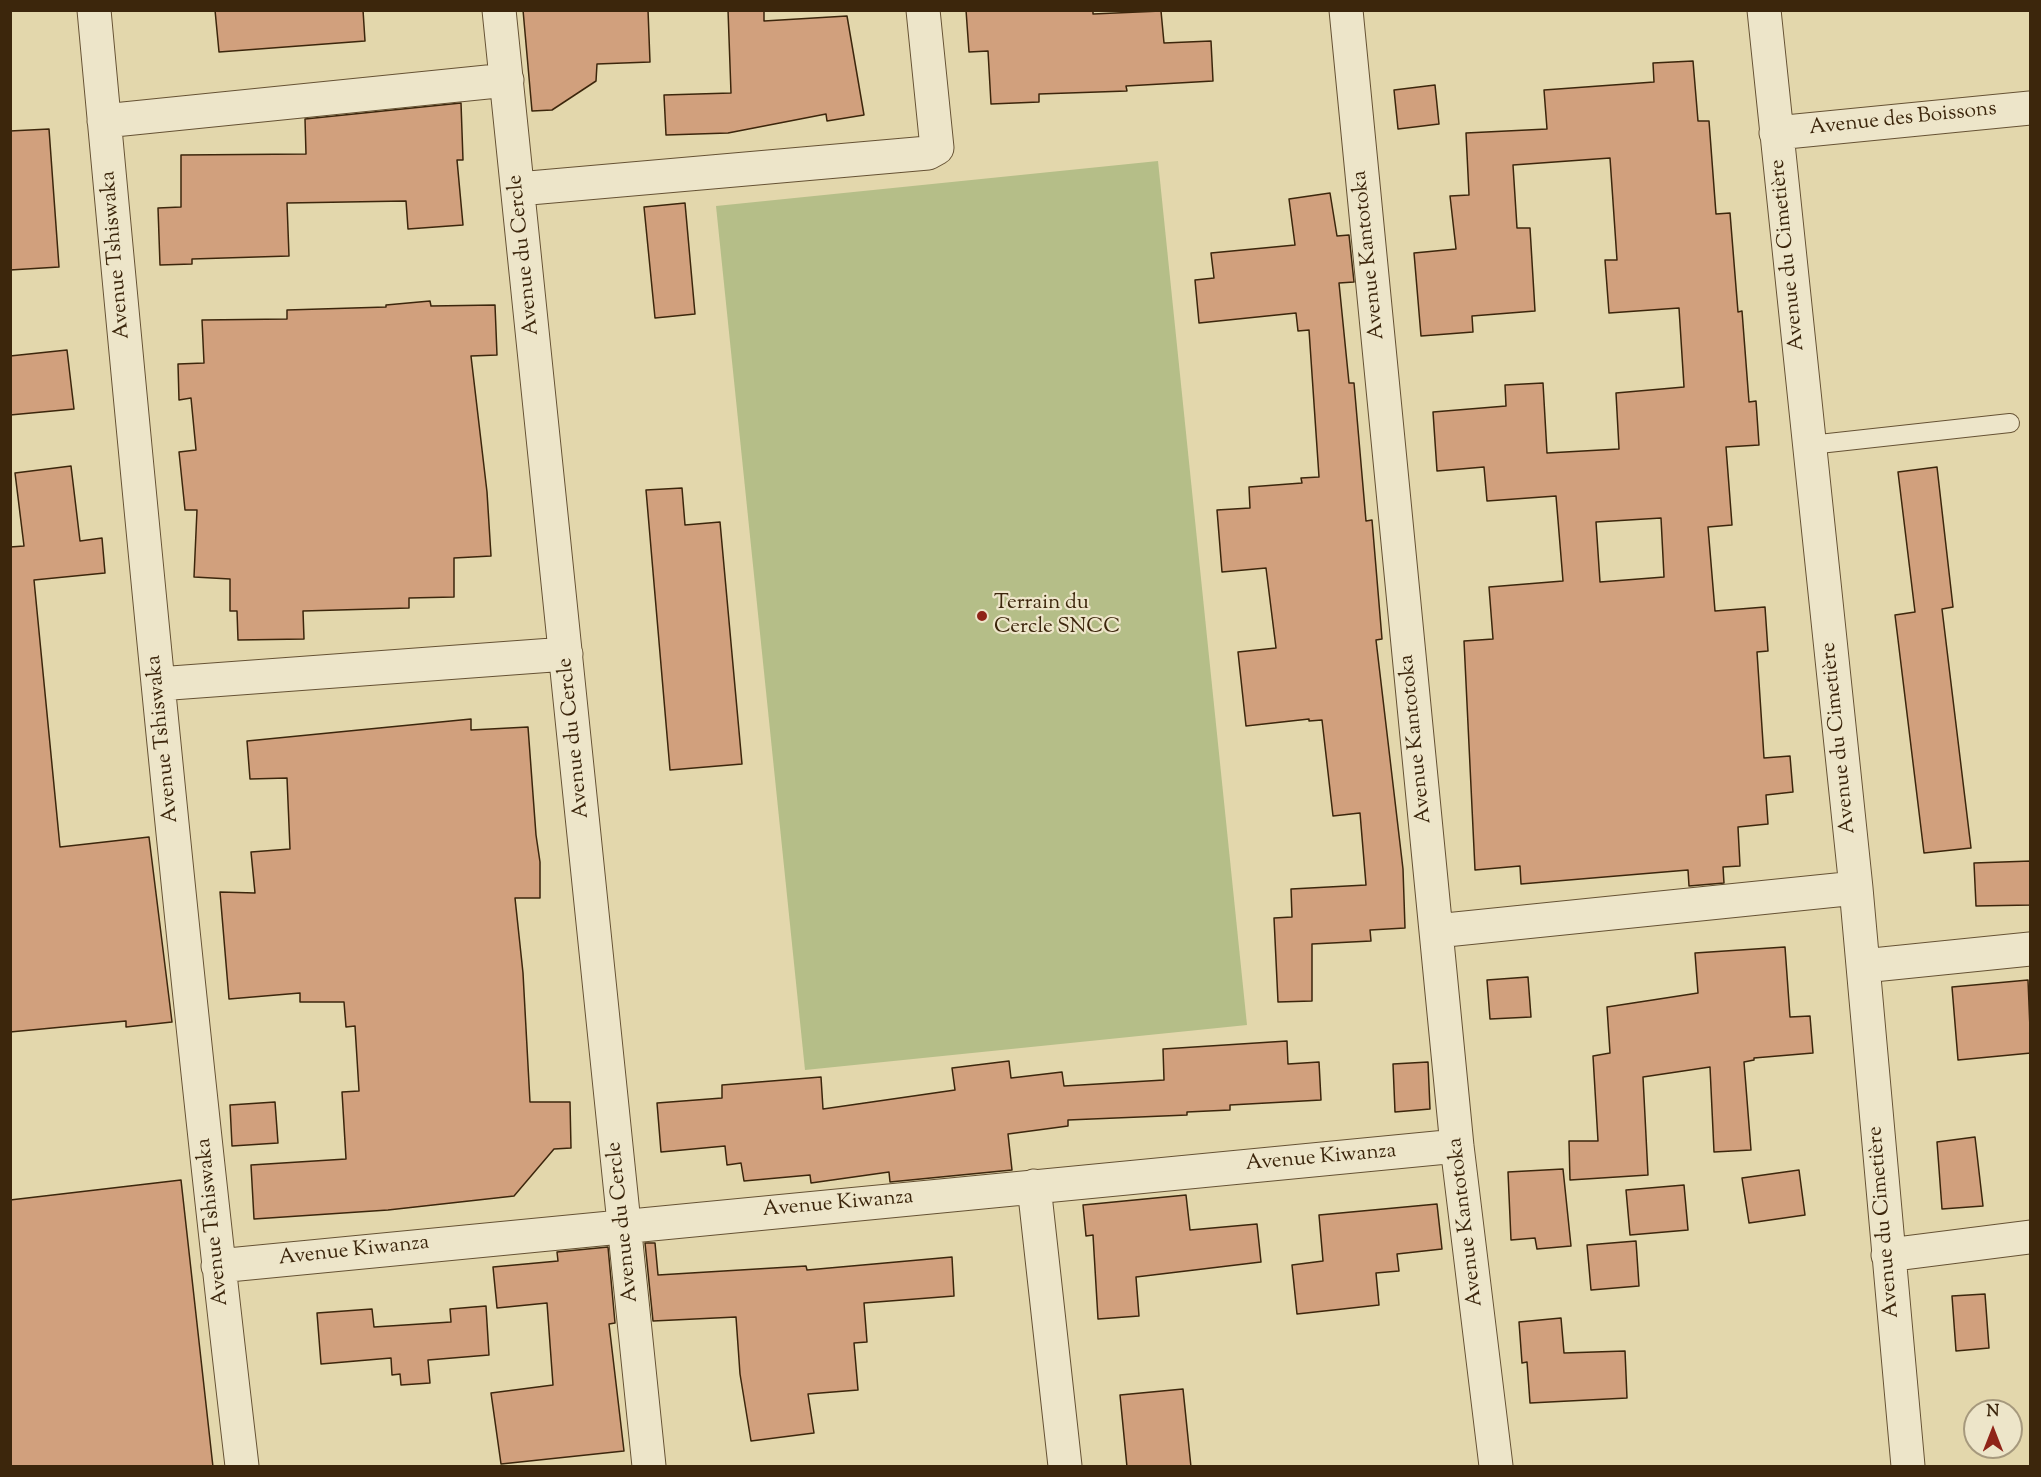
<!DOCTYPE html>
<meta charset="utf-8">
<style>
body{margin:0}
#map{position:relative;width:2041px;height:1477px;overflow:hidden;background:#e3d7ac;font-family:"Sorts Mill Goudy",serif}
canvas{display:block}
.frame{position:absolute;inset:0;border:12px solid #3c260c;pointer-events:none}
.north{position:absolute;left:1963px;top:1399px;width:60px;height:60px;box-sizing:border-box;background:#ede5c9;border:2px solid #a6997d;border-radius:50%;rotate:0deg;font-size:16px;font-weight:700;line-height:24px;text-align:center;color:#3c260c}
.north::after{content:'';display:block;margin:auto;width:21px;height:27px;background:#8f2418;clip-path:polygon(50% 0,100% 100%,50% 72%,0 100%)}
</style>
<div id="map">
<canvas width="2041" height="1477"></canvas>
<div class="frame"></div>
<div class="north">N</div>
</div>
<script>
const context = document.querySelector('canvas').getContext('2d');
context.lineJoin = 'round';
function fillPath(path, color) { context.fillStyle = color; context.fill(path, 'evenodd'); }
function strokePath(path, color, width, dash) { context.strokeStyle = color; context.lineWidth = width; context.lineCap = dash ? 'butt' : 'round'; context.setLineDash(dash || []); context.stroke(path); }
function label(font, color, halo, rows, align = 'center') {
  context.font = font + ' "Sorts Mill Goudy",serif'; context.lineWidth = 4.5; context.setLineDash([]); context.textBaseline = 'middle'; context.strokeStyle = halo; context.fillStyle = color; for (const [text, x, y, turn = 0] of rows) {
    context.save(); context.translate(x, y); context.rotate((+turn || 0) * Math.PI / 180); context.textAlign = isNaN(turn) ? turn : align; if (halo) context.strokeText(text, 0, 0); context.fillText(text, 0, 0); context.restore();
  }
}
fillPath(new Path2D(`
 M1158 161 1247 1025 805 1070 716 206Z`), '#b5be88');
const building = new Path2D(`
 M215 10H363L365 41 219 52Z
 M523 10H648L650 62 597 64 596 81 552 110 532 111Z
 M728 10H764V21L847 16 864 115 827 121 826 114 728 133 666 135 664 95 731 93Z
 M966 10H1093V14L1161 11 1164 43 1211 41 1213 81 1126 86 1127 91 1039 94V102L991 104 988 51 969 52Z
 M1693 61 1698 121H1709L1716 214 1730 213 1738 312 1742 311 1749 402 1756 401 1759 445 1726 447 1732 525 1708 527 1715 611 1765 607 1768 651 1757 652 1764 758 1790 756 1793 792 1766 795 1768 824 1738 827 1740 866 1723 867 1724 883 1689 886 1688 870 1521 884 1520 866 1475 870 1464 641 1493 639 1489 587 1563 581 1556 496 1487 501 1484 467 1437 471 1433 412 1506 406 1505 385 1543 383 1547 453 1619 449 1616 393 1684 387 1679 308 1609 313 1605 260H1617L1610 158 1513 165 1517 228H1530L1535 311 1472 316 1473 332 1421 336 1414 253 1456 249 1450 196 1469 195 1466 133 1547 129 1544 90 1654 82 1653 63ZM1661 518 1664 577 1600 582 1596 522Z
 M1435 85 1439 124 1398 129 1394 90Z
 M461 103 463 160H457L463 225 408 229 406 201 287 203 289 256 192 259V264L160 265 158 208 181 207V155L306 154 305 119Z
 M49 129 59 267 10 270V131Z
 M1330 193 1337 236 1349 235 1354 282 1339 283 1349 383H1354L1366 521 1372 520 1382 639 1376 640 1403 869 1405 928 1370 930 1371 941 1312 944V1001L1278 1002 1274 918 1292 917 1291 889 1366 885 1360 813 1333 816 1322 720 1309 721V719L1246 726 1238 652 1276 648 1266 568 1222 572 1217 510 1250 508 1249 487 1302 483 1301 478 1319 477 1309 330 1298 331 1296 313 1199 323 1195 280 1214 278 1211 253 1295 245 1289 199Z
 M685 203 695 314 655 318 644 207Z
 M430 301 431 306 495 305 497 355 471 356 487 492 491 556 454 558V597L409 598V608L303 611 304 639 238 640 237 611H230V579L194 577 197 510H185L179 452 196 450 191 398 179 400 178 364 204 363 202 320 287 319V310L386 307V305Z
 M67 350 74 409 10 415V356Z
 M71 466 80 541 102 538 105 573 34 580 60 847 149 837 172 1022 126 1027V1021L10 1032V547L24 546 15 473Z
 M1937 467 1953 607 1942 609 1971 848 1924 853 1895 615 1915 612 1898 472Z
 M682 488 685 525 720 522 742 764 670 770 646 490Z
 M471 719V730L528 727 536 835 540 862V898H515L523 973 530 1102H570L571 1148 554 1149 514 1196 388 1210 254 1219 251 1165 346 1159 342 1092 359 1091 355 1026 346 1027 344 1002H300V993L229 999 220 892 255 893 251 852 290 849 287 778 250 779 247 741Z
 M2031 861V905L1976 906 1974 863Z
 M1785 947 1790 1017 1810 1016 1813 1053 1754 1058V1060L1744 1062 1751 1150 1714 1152 1710 1067 1643 1077 1648 1175 1570 1180 1569 1141H1598L1593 1056 1610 1053 1607 1007 1698 993 1695 953Z
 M1528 977 1531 1017 1490 1019 1487 980Z
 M2028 980 2031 1053 1958 1060 1952 987Z
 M1287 1041 1288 1064 1319 1062 1321 1100 1230 1105V1110L1187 1112V1115L1068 1120V1126L1008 1134 1012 1170 890 1182 889 1172 811 1183 810 1175 744 1181 741 1163 727 1165 725 1146 661 1152 657 1103 722 1098V1085L821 1077 823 1109 955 1090 952 1068 1009 1061 1011 1078 1062 1072 1064 1086 1164 1080 1163 1049Z
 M1428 1062 1430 1109 1395 1112 1393 1064Z
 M275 1102 278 1143 232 1146 230 1105Z
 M1975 1137 1983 1206 1942 1209 1937 1142Z
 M1563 1169 1571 1246 1537 1249 1535 1238 1511 1240 1508 1172Z
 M1799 1170 1805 1215 1749 1223 1742 1178Z
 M181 1180 213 1467H10V1200Z
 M1684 1185 1688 1230 1630 1235 1626 1190Z
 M1186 1195 1190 1230 1257 1224 1261 1262 1136 1277 1139 1316 1098 1319 1093 1235 1086 1236 1083 1205Z
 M1437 1204 1442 1249 1397 1254 1399 1271 1376 1273 1379 1305 1297 1314 1292 1265 1323 1261 1319 1215Z
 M1636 1241 1639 1286 1591 1290 1587 1245Z
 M645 1243H655L658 1275 806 1266 807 1270 952 1257 954 1296 864 1303 867 1342 854 1343 858 1390 808 1394 814 1433 751 1441 740 1374 736 1317 653 1321Z
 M608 1247 615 1323 609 1324 624 1451 501 1464 491 1393 553 1385 547 1303 497 1308 493 1267 558 1261 557 1252Z
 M1985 1294 1989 1348 1956 1351 1952 1296Z
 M486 1306 489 1355 428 1360 430 1383 401 1385 400 1374 392 1375 391 1358 321 1364 317 1313 372 1309 374 1327 451 1322 450 1309Z
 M1561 1318 1564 1353 1625 1351 1627 1398 1530 1403 1527 1362 1522 1363 1519 1322Z
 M1183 1389 1191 1467H1127L1120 1395Z`);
fillPath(building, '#d1a07d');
strokePath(building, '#3c260c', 1.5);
const lane = new Path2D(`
 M1810 445 2010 423`);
const street = new Path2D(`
 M94 10C139 496 185 982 242 1466
 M499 10 649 1466
 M1346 10 1457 1146 1496 1466
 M1764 10 1856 888 1908 1466
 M104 121 507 80
 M1776 133 2030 108
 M518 189 928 153 937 148 923 10
 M158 684 566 654
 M1436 931 1856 888
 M1863 966 2030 949
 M1034 1186 1065 1466
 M1888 1255 2030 1237
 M218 1266 1457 1146`);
strokePath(lane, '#665234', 20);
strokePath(street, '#665234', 35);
strokePath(lane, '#ede5c9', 18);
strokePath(street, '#ede5c9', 33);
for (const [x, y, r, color] of [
 [982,616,6,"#8f2418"]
]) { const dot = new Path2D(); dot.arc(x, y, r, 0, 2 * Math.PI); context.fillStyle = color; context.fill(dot); strokePath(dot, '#ede5c9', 2); }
label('21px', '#3c260c', '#ede5c9', [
 ["Avenue des Boissons",1903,120,-6],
 ["Avenue Tshiswaka",117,255,-95],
 ["Avenue du Cercle",525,255,-96],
 ["Avenue Kantotoka",1370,255,-96],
 ["Avenue du Cimetière",1789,255,-96],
 ["Avenue du Cercle",575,738,-96],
 ["Avenue du Cimetière",1840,738,-96],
 ["Avenue Tshiswaka",164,739,-96],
 ["Avenue Kantotoka",1417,739,-96],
 ["Avenue Kiwanza",1321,1159,-5],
 ["Avenue Kiwanza",838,1205,-5],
 ["Avenue Tshiswaka",214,1222,-96],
 ["Avenue du Cercle",624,1222,-96],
 ["Avenue Kantotoka",1467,1222,-97],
 ["Avenue du Cimetière",1885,1222,-95],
 ["Avenue Kiwanza",354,1252,-6]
]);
label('21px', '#3c260c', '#ede5c9', [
 ["Terrain du",994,604],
 ["Cercle SNCC",994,628]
], 'left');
</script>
